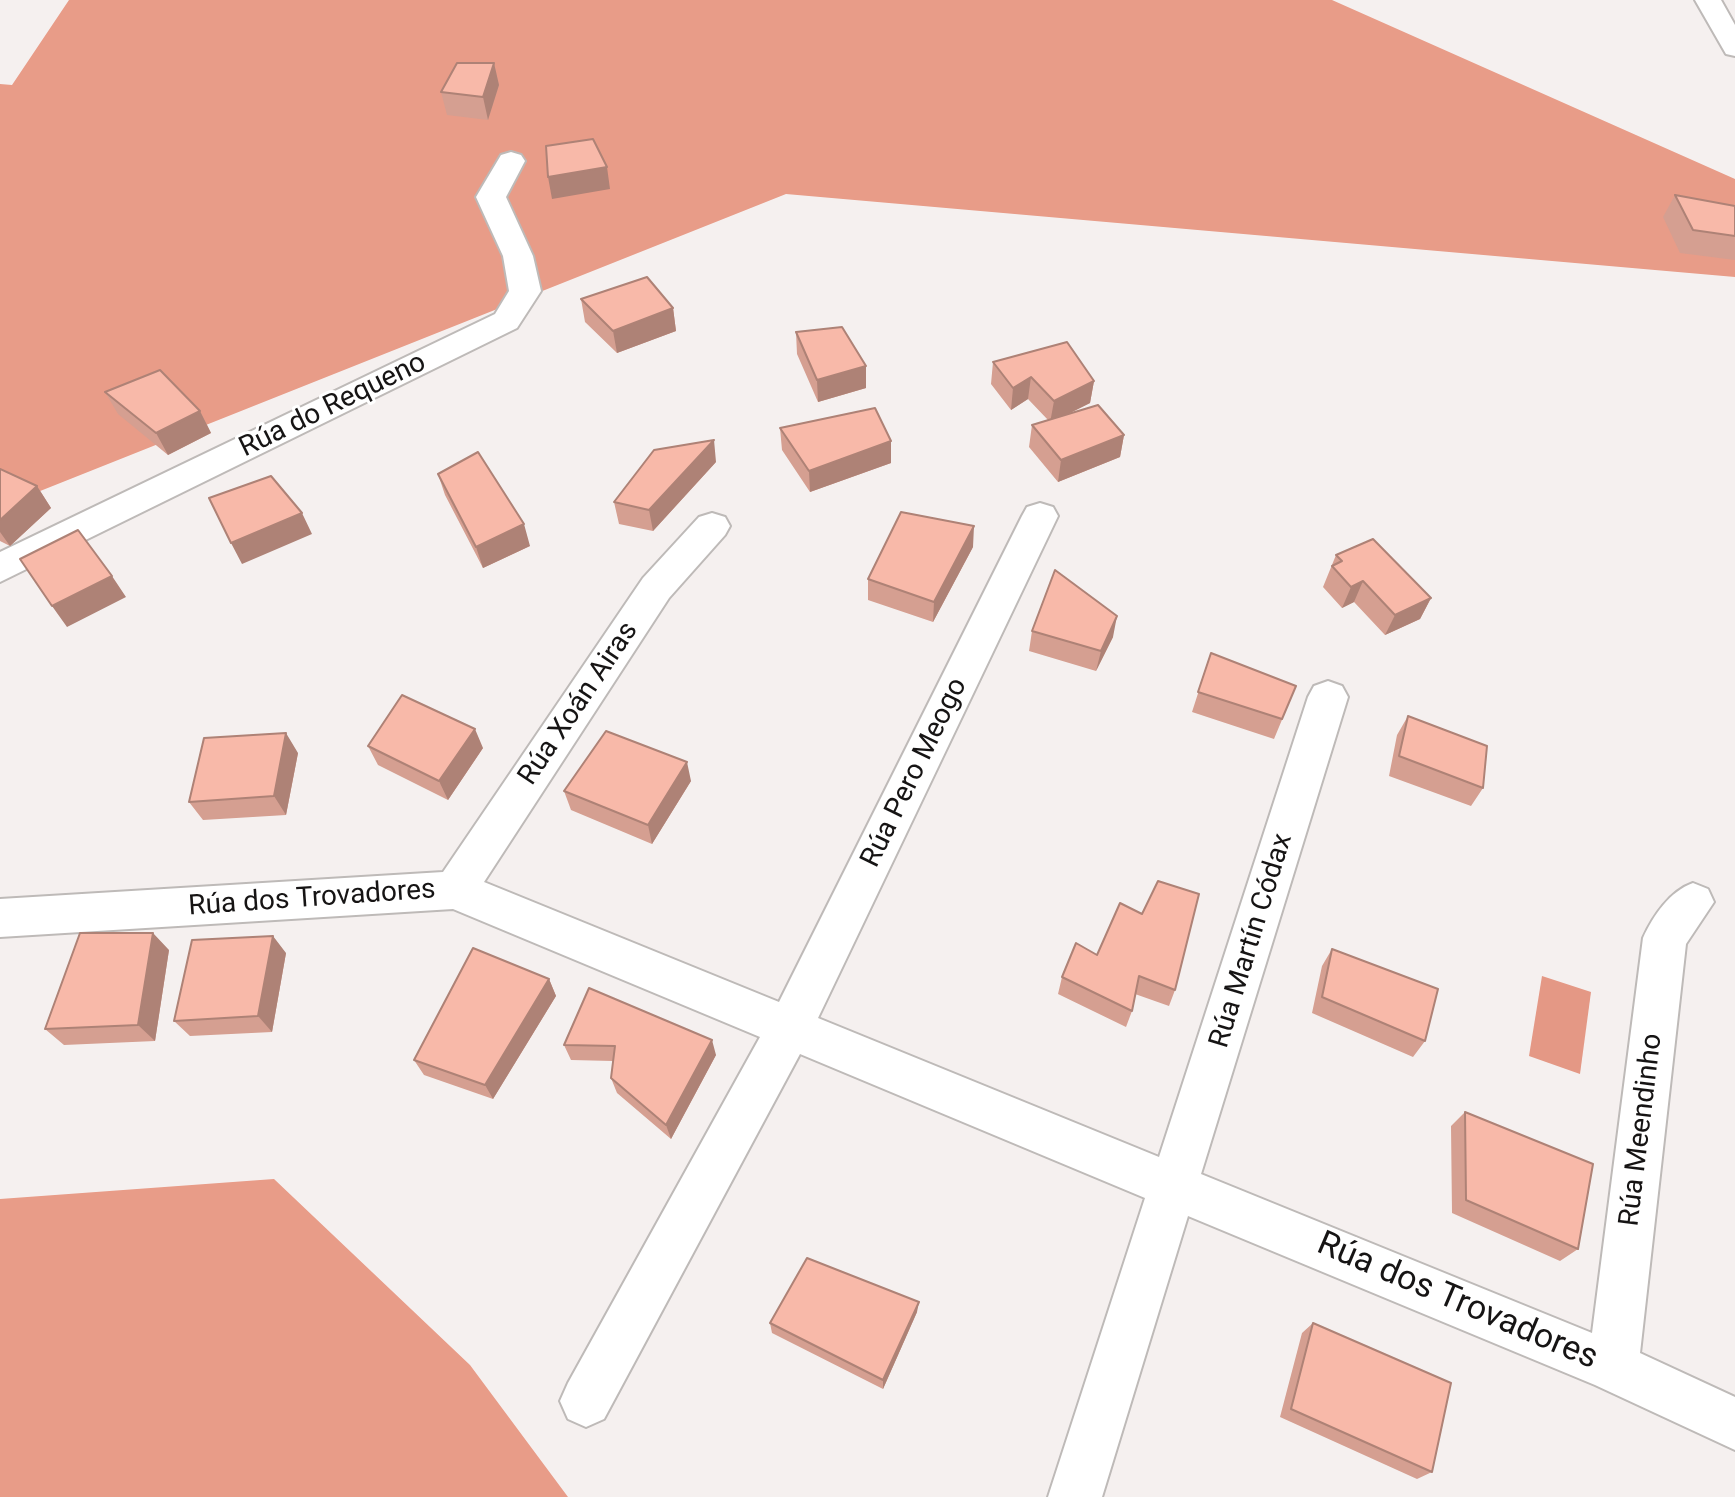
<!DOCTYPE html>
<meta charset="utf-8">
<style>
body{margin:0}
canvas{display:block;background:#f5f0ef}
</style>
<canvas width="1735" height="1497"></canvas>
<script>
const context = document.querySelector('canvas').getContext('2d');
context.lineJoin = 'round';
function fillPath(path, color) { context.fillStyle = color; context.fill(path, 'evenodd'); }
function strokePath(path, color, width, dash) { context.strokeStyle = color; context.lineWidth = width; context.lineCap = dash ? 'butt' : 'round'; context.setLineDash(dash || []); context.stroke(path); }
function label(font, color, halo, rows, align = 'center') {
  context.font = font + ' Roboto,sans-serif'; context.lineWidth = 6; context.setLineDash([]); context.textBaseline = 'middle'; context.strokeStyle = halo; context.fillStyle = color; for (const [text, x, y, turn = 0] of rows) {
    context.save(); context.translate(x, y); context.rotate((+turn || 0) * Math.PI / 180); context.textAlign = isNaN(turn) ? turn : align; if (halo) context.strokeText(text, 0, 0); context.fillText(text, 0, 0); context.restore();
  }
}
fillPath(new Path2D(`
 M69 0H1332L1735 179V277L786 194 0 507V84L12 85Z
 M274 1179 470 1365 568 1497H0V1199Z`), '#e89c88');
fillPath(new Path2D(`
 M1542 976 1591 992 1580 1074 1529 1056Z`), '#e49885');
const street = new Path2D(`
 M1695 0H1721L1735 25V56L1726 54Z
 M511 152 521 155 525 161 506 197 533 256 541 291 517 328 0 582V552L495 314 509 291 503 256 476 197 501 155Z
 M1040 503 1053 507 1058 516 818 1018 1159 1157 1308 697 1314 686 1328 681 1342 686 1348 697 1201 1174 1592 1333 1643 938C1653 916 1670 891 1693 883L1708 889 1714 902 1686 944 1640 1353 1735 1397V1450L1595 1385 1188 1216 1102 1497H1048L1145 1198 800 1054 604 1419 586 1427 568 1419 560 1401 568 1383 760 1037 453 909 0 937V899L443 872 643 578 699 517 712 513 725 517 730 526 725 535 669 598 484 882 779 1002 1022 516 1027 507Z`);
strokePath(street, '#bebab8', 4);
fillPath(street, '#fff');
fillPath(new Path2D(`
 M494 63 499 85 488 120 447 115 441 92Z
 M1675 195 1735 206V260L1680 253 1663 217Z
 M581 299 673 308 676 331 617 353 585 322Z
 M796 332 866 388 818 402 797 354Z
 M993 362 1094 381 1090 403 1068 414 1124 435 1120 457 1058 482 1029 447 1032 425 1048 420 1028 399 1011 410 991 384Z
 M105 392 200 411 211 433 168 455 118 414Z
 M780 428 891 463 810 492 782 450Z
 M716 462 653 531 619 524 614 502Z
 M0 469 37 486 51 508 10 546 0 541Z
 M438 474 530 546 483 568 445 495Z
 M973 547 933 622 868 600V579Z
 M1336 555 1431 598 1420 619 1385 635 1354 602 1342 608 1323 587Z
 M1032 631 1113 637 1096 671 1029 651Z
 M1211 653 1296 686 1274 739 1192 712Z
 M1408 716 1483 788 1471 806 1389 776 1397 735Z
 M368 746 483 748 448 800 378 765Z
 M298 753 286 815 203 820 189 802Z
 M691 781 652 844 571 810 564 791Z
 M1332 949 1425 1041 1413 1057 1312 1013 1322 966Z
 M169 950 155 1041 64 1045 45 1029Z
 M286 953 272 1032 190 1036 174 1021Z
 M1097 955 1175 990 1169 1006 1135 994 1132 1011 1126 1027 1058 994 1062 977Z
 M549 979 556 996 493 1099 424 1075 414 1060Z
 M589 988 716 1055 671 1139 617 1093 611 1078 613 1061 571 1060 564 1045Z
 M1465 1112 1578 1249 1560 1261 1452 1213 1451 1126Z
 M917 1312 883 1389 772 1333 770 1323Z
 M1313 1323 1432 1472 1417 1479 1280 1417 1302 1333Z`), '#d59f91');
fillPath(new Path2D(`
 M494 63 499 85 488 120 483 97Z
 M607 167 610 189 552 199 548 177Z
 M673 308 676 331 617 353 613 331Z
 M866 366V388L818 402 817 380Z
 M1031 377 1028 399 1011 410 1013 388Z
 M1094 381 1090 403 1050 423 1054 401Z
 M200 411 211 433 168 455 156 433Z
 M1124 435 1120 457 1058 482 1061 460Z
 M714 440 716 462 653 531 649 510Z
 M891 441V463L810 492 809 471Z
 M37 486 51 508 10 546 0 532V520Z
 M302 513 312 534 242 564 231 543Z
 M524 524 530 546 483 568 476 547Z
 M974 526 973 547 933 622 934 602Z
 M112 576 126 597 67 627 52 606Z
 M1363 581 1354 602 1342 608 1351 587Z
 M1431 598 1420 619 1385 635 1395 615Z
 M1117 616 1113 637 1096 671 1101 651Z
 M475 729 483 748 448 800 439 781Z
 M286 733 298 753 286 815 274 796Z
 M687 762 691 781 652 844 648 825Z
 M153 933 169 950 155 1041 138 1025Z
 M273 936 286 953 272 1032 258 1016Z
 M549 979 556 996 493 1099 485 1085Z
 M712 1040 716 1055 671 1139 666 1125Z
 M919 1302 917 1312 883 1389V1380Z`), '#ae8276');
const building = new Path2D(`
 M457 63H494L483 97 441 92Z
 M593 139 607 167 548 177 546 146Z
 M1675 195 1735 206V236L1693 230Z
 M647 277 673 308 613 331 581 299Z
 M842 327 866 366 817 380 796 332Z
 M1067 342 1094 381 1054 401 1031 377 1013 388 993 362Z
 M160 370 200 411 156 433 105 392Z
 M1098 405 1124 435 1061 460 1032 425Z
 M875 408 891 441 809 471 780 428Z
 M714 440 649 510 614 502 654 450Z
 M478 452 524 524 476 547 438 474Z
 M0 469 37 486 0 520Z
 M271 476 302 513 231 543 209 498Z
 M901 512 974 526 934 602 868 579Z
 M78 530 112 576 52 606 20 559Z
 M1373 539 1431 598 1395 615 1363 581 1351 587 1332 566 1342 561 1336 555Z
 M1055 570 1117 616 1101 651 1032 631Z
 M1211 653 1296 686 1282 719 1198 692Z
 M402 695 475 729 439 781 368 746Z
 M1408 716 1487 746 1483 788 1399 756Z
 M606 731 687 762 648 825 564 791Z
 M286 733 274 796 189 802 204 738Z
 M1158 881 1199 894 1175 990 1139 976 1132 1011 1062 977 1076 943 1097 955 1120 903 1142 914Z
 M80 933H153L138 1025 45 1029Z
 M273 936 258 1016 174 1021 192 940Z
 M473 948 549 979 485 1085 414 1060Z
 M1332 949 1438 989 1425 1041 1322 997Z
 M589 988 712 1040 666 1125 611 1078 615 1046 564 1045Z
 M1465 1112 1593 1164 1578 1249 1466 1200Z
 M807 1258 919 1302 883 1380 770 1323Z
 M1313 1323 1451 1383 1432 1472 1291 1409Z`);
fillPath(building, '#f8b9a9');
strokePath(building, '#ae8276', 2);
label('28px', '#161414', '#fff', [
 ["Rúa do Requeno",333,406,-26],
 ["Rúa Xoán Airas",579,704,-56],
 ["Rúa Pero Meogo",915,773,-64],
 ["Rúa dos Trovadores",312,899,-4],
 ["Rúa Martín Códax",1252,941,-73],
 ["Rúa Meendinho",1642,1130,-83]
]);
label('34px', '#161414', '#fff', [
 ["Rúa dos Trovadores",1457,1302,23]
]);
</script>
